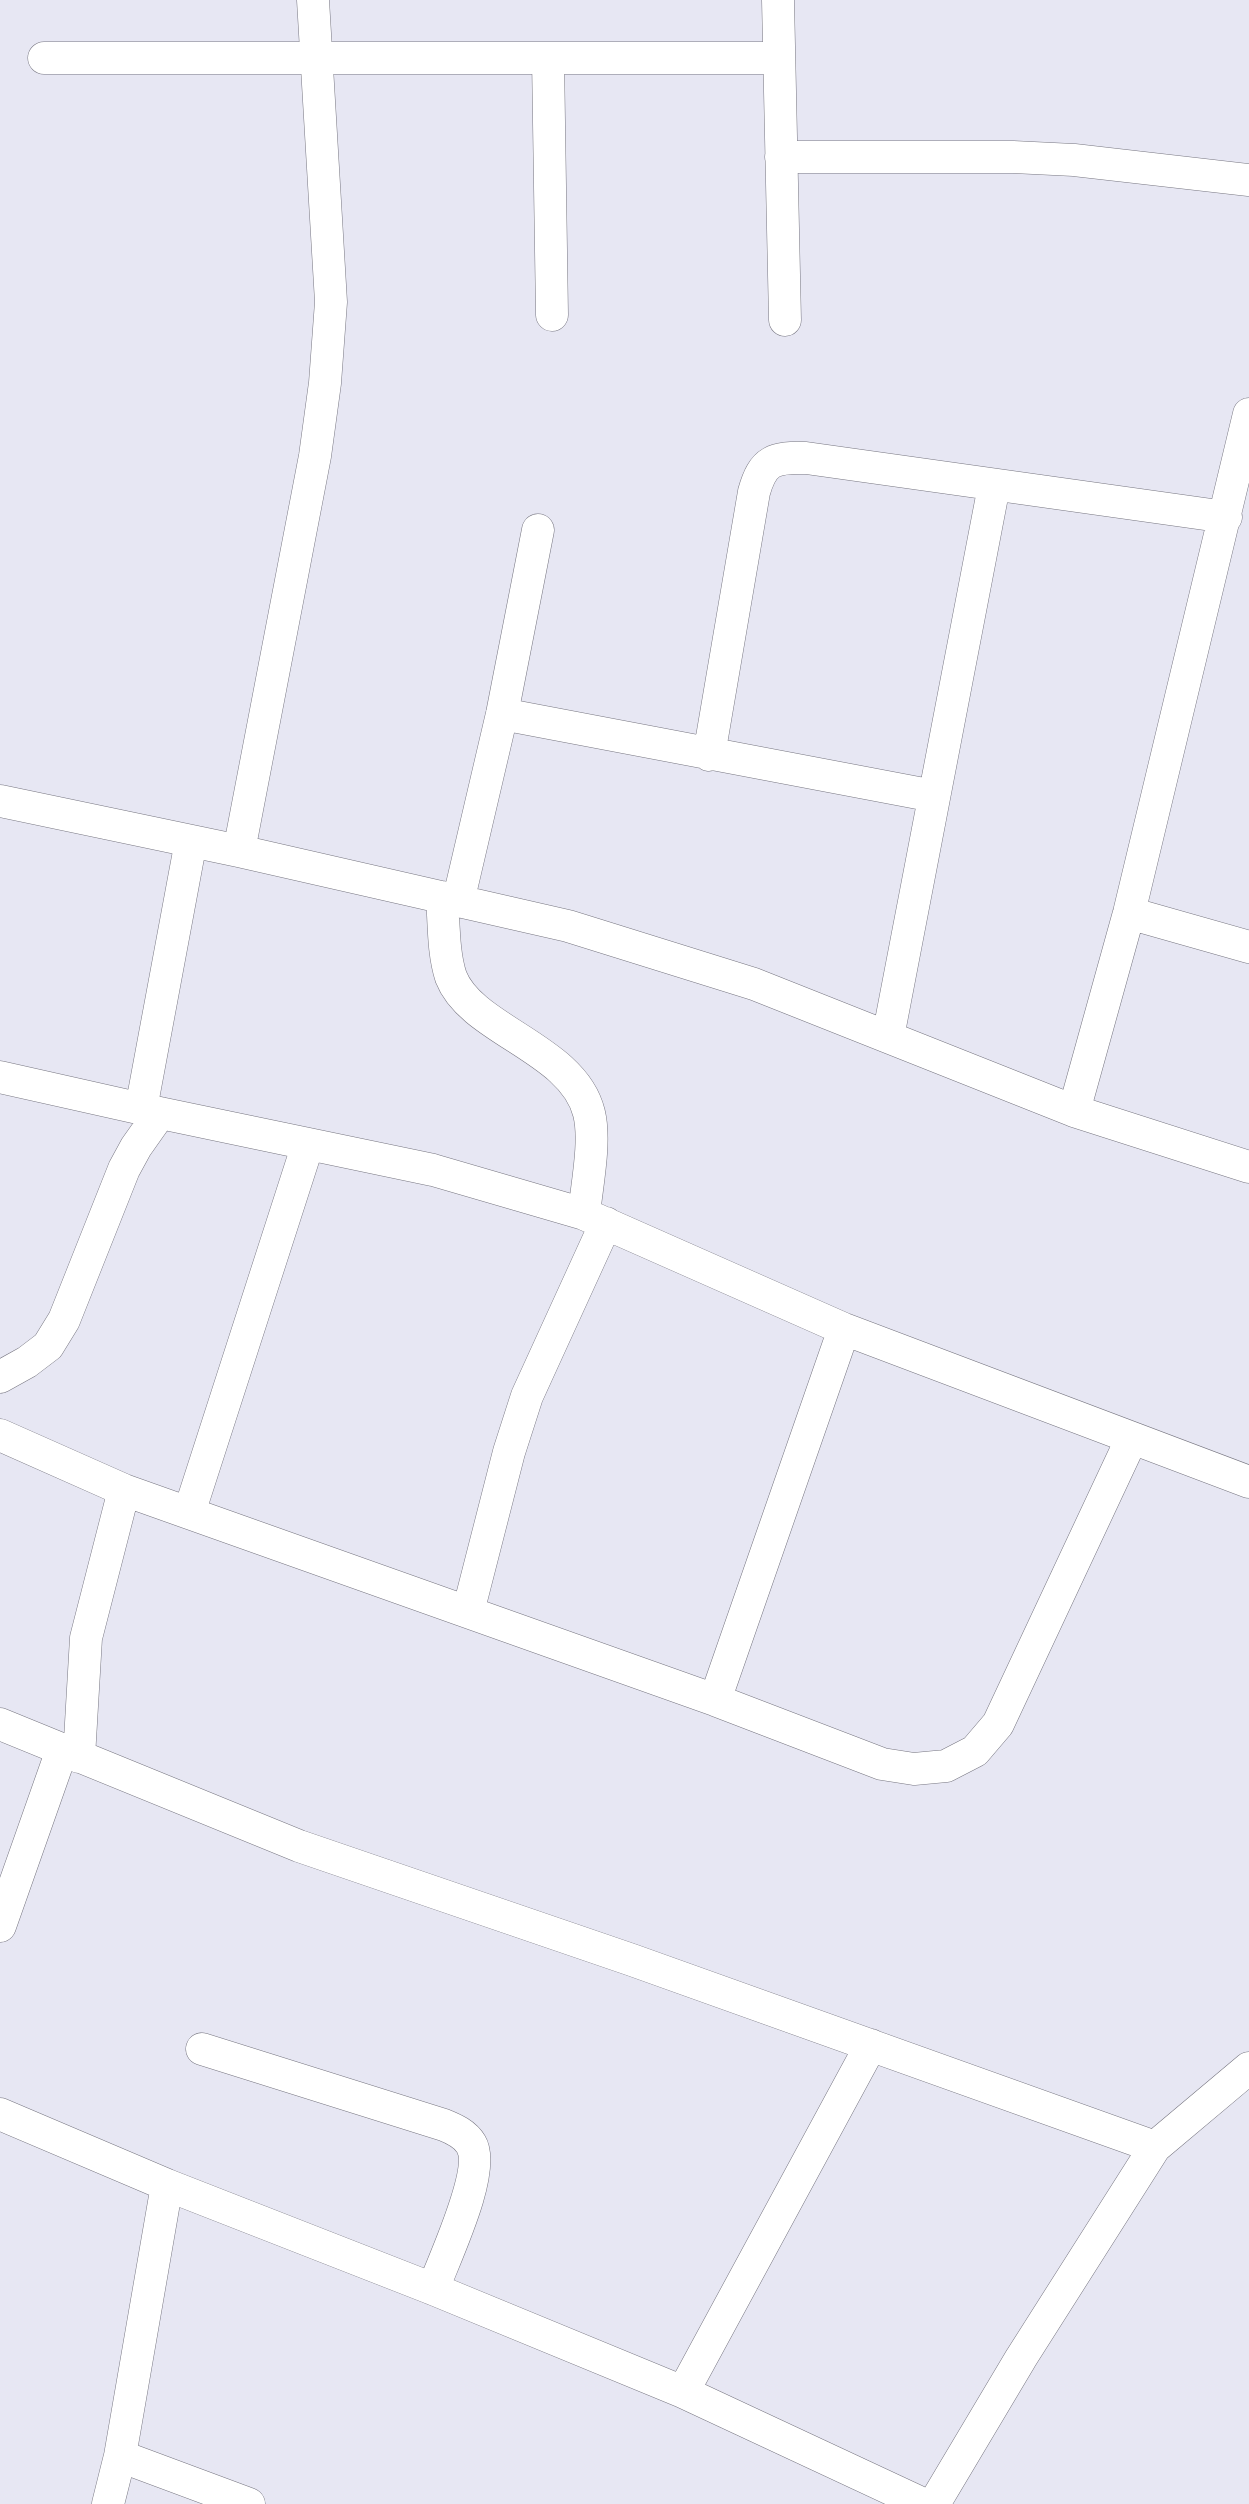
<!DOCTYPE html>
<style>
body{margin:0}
canvas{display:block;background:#e7e7f3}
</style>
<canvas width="1249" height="2504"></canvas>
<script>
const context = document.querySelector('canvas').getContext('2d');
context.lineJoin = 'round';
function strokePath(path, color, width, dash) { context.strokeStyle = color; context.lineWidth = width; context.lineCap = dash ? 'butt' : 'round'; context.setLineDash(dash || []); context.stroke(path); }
const minor = new Path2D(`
 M778 0 785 320
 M44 58H779
 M548 58 552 315
 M781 157H1013L1074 160 1249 180
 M1249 414 1129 913 1074 1111 1249 1167
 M502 714 934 796
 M709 755 754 492C763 460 774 457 806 458L1226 517
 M0 801 239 851 568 926 754 984 1074 1111
 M239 851 315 456 325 383 331 302 313 0
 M442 897C444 923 443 953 451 977 472 1031 573 1048 589 1113 596 1141 587 1184 584 1214
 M458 902 502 714 538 530
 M1129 913 1249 947
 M888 1037 994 486
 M0 1077 160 1113 433 1170 584 1214 844 1329 1249 1482
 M141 1109 191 841
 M0 1377 27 1362 48 1346 64 1320 124 1169 136 1147 160 1113
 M0 1435 124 1490 715 1700 882 1764 914 1769 946 1766 975 1751 998 1724 1132 1438
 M189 1513 308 1144
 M468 1612 509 1452 527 1396 606 1223
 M715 1700 844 1329
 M0 1724 299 1846 632 1960 1155 2147
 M79 1757 86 1638 124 1490
 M0 1926 62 1750
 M202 2049 444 2125C454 2129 465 2134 471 2144 487 2170 444 2259 433 2289
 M0 2114 167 2185 433 2289 683 2392 923 2504
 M683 2392 871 2045
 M120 2456 249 2504
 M108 2504 120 2456 167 2185
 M934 2504 1021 2358 1155 2147 1249 2068`);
strokePath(minor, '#777681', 33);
strokePath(minor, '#fff', 32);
</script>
